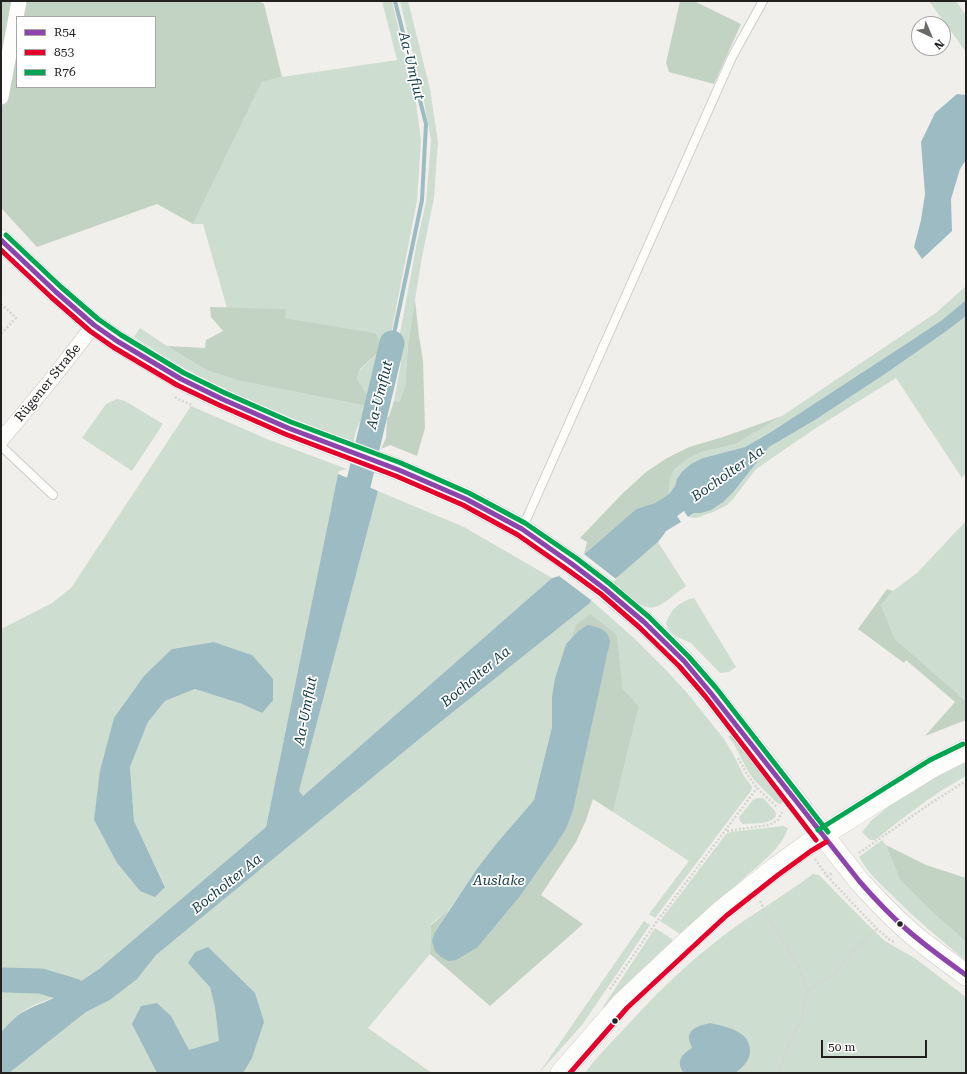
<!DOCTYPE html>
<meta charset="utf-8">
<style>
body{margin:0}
#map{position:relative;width:967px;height:1074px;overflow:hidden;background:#f1efec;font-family:"Roboto Serif",serif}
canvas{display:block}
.frame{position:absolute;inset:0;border:2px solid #23211f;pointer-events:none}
.legend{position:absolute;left:16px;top:16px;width:140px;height:72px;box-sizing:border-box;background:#fff;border:1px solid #a7a6a5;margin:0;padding:5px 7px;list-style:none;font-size:12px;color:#23211f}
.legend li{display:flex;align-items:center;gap:8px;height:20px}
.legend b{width:20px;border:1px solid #a7a6a5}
.north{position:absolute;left:911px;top:16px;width:40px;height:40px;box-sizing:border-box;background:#fff;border:1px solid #a7a6a5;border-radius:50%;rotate:136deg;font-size:11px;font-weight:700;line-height:16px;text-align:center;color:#23211f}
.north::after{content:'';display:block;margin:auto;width:14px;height:18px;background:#6b6967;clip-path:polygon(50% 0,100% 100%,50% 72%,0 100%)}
.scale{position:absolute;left:821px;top:1040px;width:106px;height:18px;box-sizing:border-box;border:2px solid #23211f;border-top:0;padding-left:5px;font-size:12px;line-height:14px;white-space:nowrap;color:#23211f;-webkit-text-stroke:3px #fff;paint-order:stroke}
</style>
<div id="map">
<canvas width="967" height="1074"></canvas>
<div class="frame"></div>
<ul class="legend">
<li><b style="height:5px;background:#8e44ad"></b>R54</li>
<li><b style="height:5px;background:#e4002b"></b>853</li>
<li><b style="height:5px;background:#00a651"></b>R76</li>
</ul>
<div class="north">N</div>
<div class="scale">50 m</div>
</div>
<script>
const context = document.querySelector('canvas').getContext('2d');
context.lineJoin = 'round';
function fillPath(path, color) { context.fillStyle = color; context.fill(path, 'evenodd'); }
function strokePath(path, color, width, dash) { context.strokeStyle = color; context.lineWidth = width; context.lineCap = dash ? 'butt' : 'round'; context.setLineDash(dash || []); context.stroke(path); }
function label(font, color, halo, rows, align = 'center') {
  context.font = font + ' "Roboto Serif",serif'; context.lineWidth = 3.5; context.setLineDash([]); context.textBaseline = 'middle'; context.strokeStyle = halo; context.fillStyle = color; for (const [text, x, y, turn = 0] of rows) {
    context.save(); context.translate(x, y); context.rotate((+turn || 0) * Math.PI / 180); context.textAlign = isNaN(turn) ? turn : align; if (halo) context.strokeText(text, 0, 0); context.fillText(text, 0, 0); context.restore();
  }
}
fillPath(new Path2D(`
 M382 1H392L416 103 421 140 417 201 389 344 378 360 376 362 369 397 357 379 360 370 383 348 376 333 284 318 285 309 227 308 203 224H193L262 82 282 77 397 60Z
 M400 1H408L430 89 438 142 434 198 422 257 408 343 405 387 399 402 394 401 401 363 398 344 417 242 426 202 431 140 423 96Z
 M929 1H956L966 15V52Z
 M966 286V300L942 320 906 344 869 368 771 432 745 447 703 458 677 479 675 486 669 494 670 479 674 468 687 459 702 452 736 444 782 416 937 312Z
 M966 316V473L962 478 896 378 819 426 756 469 733 499 727 505 713 512 696 518 689 517 694 513H701L735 490 769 447 815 420 885 374 948 330Z
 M140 328 167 346 206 370 240 381 367 406 356 431 353 443C315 427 276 412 238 395 202 379 167 358 134 337Z
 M117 399 125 401 163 424 132 471 82 438 106 404Z
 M191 406 267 439 347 469 339 471 338 474 266 827 99 969 75 985 45 972 1 968V629L52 603 71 588ZM214 642 252 655 262 713 242 704 195 689 165 701 148 722 130 767 134 821 165 886 140 891 117 863 94 820 172 649Z
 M378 491 464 527 552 578 303 796 299 791Z
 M966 521V701L895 639 881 605 893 591 917 573Z
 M658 542 686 586C679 591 665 603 658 606 641 613 625 592 613 582L622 573Z
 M694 598 736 667 729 672 720 673 691 643 675 636 668 629 666 623C671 609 680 601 694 598Z
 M591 600 637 641 666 670 688 694 724 739 733 754 744 776 752 787 751 791 744 800 655 918 649 914 689 861 613 812 639 706 623 689 617 635 575 626 572 637 566 644 555 678 552 696V727L534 800 496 844 476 870 449 910 431 924 430 954 368 1028 432 1073H9L86 1012 110 1000 136 979 156 955 428 732 590 603Z
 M728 736H733L784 802 780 804 776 802 755 781 748 771 734 744Z
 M966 757V776C933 794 904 817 875 840H870L862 832 872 820 888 807 909 792Z
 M757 798H763L775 811 776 815C773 825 752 823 743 824L740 821 739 817 753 800Z
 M783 826 788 828C781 850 758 865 742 880 723 898 704 915 686 932L680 934 660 921 726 834 730 832Z
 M882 840 886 845 900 880 931 911 966 942V961C940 939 913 917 889 892 878 882 866 870 859 857Z
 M813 874 819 875 867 924 885 941 916 959 966 997V1073H587L586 1071C598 1056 611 1042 625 1028 652 998 681 969 713 944 744 918 780 899 813 874Z
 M644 921 650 925 582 1025 539 1073Z
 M655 928 672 939 673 945 607 1011 603 1007Z
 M62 992C50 1001 34 1003 22 1012 15 1018 8 1025 1 1032V993Z`), '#cdddcf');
fillPath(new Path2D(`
 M1 1H259L264 4 282 77 262 82 193 224 157 204 37 247 1 208ZM17 17H155V87H17Z
 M680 1H694L741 24 714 84 669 72 666 63Z
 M415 300 419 336 423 361 425 428 417 456 390 445 381 449 386 438 387 418 389 416 394 401 399 402 405 387 408 344Z
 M210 307 286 309 285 318 376 333 383 348 360 369 357 379 369 397 367 406 240 381 206 370 167 346 205 348 206 340 223 331 211 317Z
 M782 416 736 444 702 452 687 459 674 469 670 479 669 494 655 503 636 509 584 554 587 542 580 538 622 494 646 472 667 458 689 447 723 437Z
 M887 589 893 591 881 605 895 639 966 701V720L925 736 955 702 906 660 904 663 858 629Z
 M590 614 617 635 623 689 639 706 613 812 593 799 586 820 576 842 541 895 583 924 490 1006 430 954 431 925 449 910 435 932 478 947 521 895 556 845 566 829 608 651 610 640 606 632H577L572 637 575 626Z
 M886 845 926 865 966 878V942L931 911 900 880Z`), '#c2d3c4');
fillPath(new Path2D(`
 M957 94 966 95V160L960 169 951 199 952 231 922 259 914 247 921 220 925 194 921 142 935 113Z
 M966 300V316L948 330 885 374 815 420 769 447 735 490 723 502 711 510 701 513H694L688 517 684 511 677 516 681 522 666 531 664 534 658 542 591 600 590 603 428 732 156 955 137 979 110 1000 86 1012 9 1073H1V1032C8 1025 16 1015 25 1011 37 1004 51 1001 62 993H36L45 972 75 985 99 969 266 827 338 474 378 491 299 791 303 796 552 578 559 576 636 509 655 503 669 494 675 486 677 479 682 472 691 464 703 458 745 447 771 432 869 368 906 344 942 320Z
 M587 625C596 626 609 630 610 641 610 644 609 648 608 651L573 810 566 829 556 845 521 895 478 947 456 960 448 961 441 957 435 951 432 941 435 932 476 870 496 844 534 800 552 727V696L555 678 566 644 577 632Z
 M214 642 252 655 273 679V700L262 713 242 704 195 689 165 701 148 722 130 767 134 821 165 887 155 897 140 891 117 863 94 820 100 771 114 718 144 676 172 649Z
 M208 947 255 993 264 1022 252 1058 243 1073H157L132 1024 141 1006 157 1003 171 1016 189 1050 219 1041 215 1007 210 987 188 963 195 952Z
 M710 1023C725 1027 750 1030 750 1051 750 1061 743 1067 735 1073H684C675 1062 682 1054 692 1048 691 1045 689 1041 689 1038 689 1027 703 1025 710 1023Z`), '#9dbbc2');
fillPath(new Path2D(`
 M584 554 616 579 591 600 559 576Z`), '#f1efec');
strokePath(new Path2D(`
 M392 343 422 200 426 124 395 1`), '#9dbbc2', 4);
strokePath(new Path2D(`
 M351 515 392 343
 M1 980 41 981 74 991`), '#9dbbc2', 25);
const lane = new Path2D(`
 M1 446 53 495
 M522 529 732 57 763 1`);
const street = new Path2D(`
 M1 97 19 1
 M1 440 48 384 94 325`);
const secondary = new Path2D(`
 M1 240 56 292 94 325 117 341 181 379 222 399 288 428 399 470 466 499 522 529 572 564 605 589 644 622 684 661 710 692 860 882C879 903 899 924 922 942 936 953 951 964 966 975
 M561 1073 622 1003 686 943 721 911 774 869 807 845 872 804 934 766 966 750`);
strokePath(lane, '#ceccca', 10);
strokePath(street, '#ceccca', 16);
strokePath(secondary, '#ceccca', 22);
strokePath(new Path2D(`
 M1 304 16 318 1 334
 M175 397 180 400 192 405
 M738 758 747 774 757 788 777 807
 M727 831 769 825 778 820 782 812
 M859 853 931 803 966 781
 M815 859 827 876 832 873
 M827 876 877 929 890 940 894 942
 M760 901 769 920 798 965 807 991 802 1017 787 1049 778 1073
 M610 989 655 924 757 788
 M807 991 831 977 855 949 877 929`), '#d4d4d2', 2.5, [2, 2]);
strokePath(lane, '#fdfdfc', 8);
strokePath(street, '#fdfdfc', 15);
strokePath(secondary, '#fdfdfc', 21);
strokePath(new Path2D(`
 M1 240 56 292 94 325 117 341 181 379 222 399 288 428 399 470 466 499 522 529 572 564 605 589 644 622 684 661 710 692 860 882C874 898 889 914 905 928 924 945 945 960 966 975`), '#8e44ad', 5);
strokePath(new Path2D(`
 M1 250 51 297 90 331 113 347 177 385 219 405 285 434 396 476 463 505 518 535 568 570 601 594 639 627 679 666 705 696 816 840
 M570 1073 627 1008 726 916 778 875 811 851 826 842`), '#e4002b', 5);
strokePath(new Path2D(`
 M6 235 61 287 98 319 121 335 184 373 225 393 291 422 401 463 469 493 525 523 576 558 610 584 649 617 689 657 716 688 828 832
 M818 830 930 760 963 744`), '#00a651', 5);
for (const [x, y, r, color] of [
 [900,924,3.5,"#23211f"],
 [615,1021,3.5,"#23211f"]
]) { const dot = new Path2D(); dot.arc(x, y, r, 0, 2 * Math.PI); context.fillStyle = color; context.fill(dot); strokePath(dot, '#fff', 1.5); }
label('13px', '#23211f', '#fff', [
 ["Rügener Straße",48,383,-51]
]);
label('italic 14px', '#113a43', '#fff', [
 ["Aa-Umflut",411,66,76],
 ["Aa-Umflut",380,395,-76],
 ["Bocholter Aa",728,474,-35],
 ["Bocholter Aa",476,677,-40],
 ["Aa-Umflut",306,711,-79],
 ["Auslake",499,881],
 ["Bocholter Aa",227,884,-39]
]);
</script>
